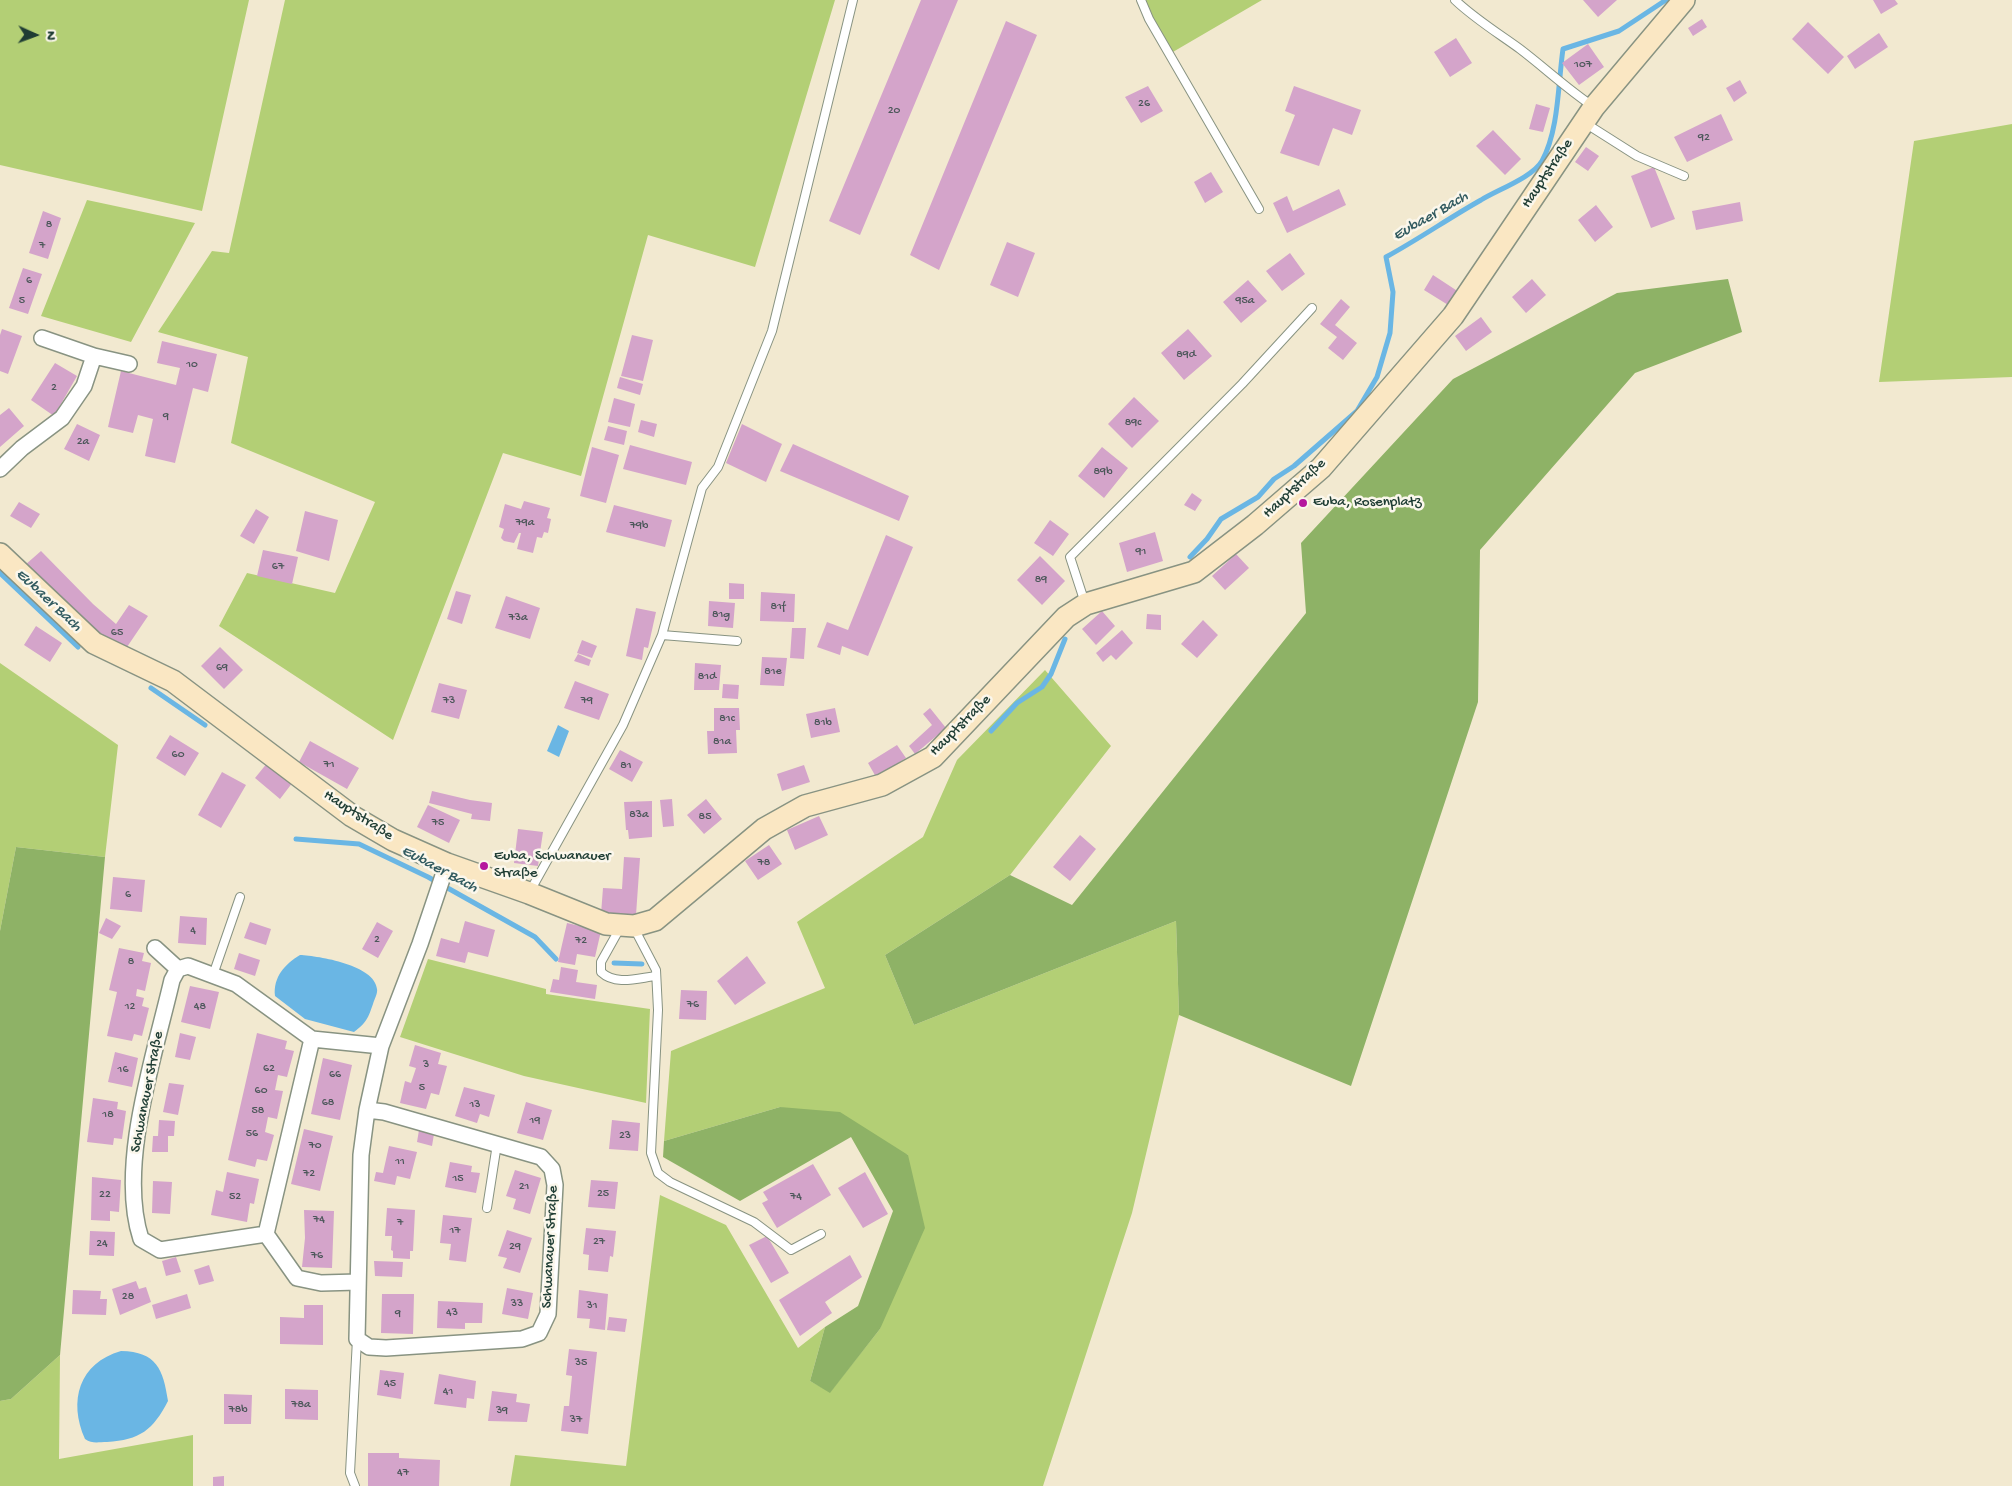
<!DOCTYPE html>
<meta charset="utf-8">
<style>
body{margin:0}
#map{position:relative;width:2012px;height:1486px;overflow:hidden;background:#f2e9d0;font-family:"Gochi Hand",sans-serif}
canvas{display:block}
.north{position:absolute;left:10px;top:10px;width:50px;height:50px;-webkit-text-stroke:4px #fbf7ec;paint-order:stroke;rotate:92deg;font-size:14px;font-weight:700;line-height:20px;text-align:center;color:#1f3d34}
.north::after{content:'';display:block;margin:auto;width:18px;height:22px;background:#1f3d34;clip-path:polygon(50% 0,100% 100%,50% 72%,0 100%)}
</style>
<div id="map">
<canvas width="2012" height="1486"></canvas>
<div class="north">N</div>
</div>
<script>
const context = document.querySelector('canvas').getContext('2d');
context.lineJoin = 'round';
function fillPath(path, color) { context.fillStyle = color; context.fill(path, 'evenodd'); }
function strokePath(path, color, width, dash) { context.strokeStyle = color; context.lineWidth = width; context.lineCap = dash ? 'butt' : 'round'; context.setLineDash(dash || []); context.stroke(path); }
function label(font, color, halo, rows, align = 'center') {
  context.font = font + ' "Gochi Hand",sans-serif'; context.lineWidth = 5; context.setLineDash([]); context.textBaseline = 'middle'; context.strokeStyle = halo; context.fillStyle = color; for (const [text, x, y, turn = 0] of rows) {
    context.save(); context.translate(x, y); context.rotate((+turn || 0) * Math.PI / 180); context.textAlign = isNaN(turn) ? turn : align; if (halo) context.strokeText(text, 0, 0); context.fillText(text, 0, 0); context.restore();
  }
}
fillPath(new Path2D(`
 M0 0H249L202 211 0 165Z
 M285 0H835L755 267 648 235 581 476 503 453 393 740 219 626 247 573 335 593 375 502 231 443 248 357 158 332 212 251 229 253Z
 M1139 0H1262L1166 56Z
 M2012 124V377L1879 382 1914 141Z
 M87 200 195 223 131 342 41 316Z
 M0 663 118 745 105 857 16 847 0 931Z
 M1045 670 1111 746 1010 875 885 955 914 1025 1176 921 1179 1015 1132 1213 1043 1486H510L515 1455 626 1466 660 1195 726 1225 798 1348 825 1327 810 1381 830 1392 880 1329 908 1155 780 1107 664 1141 671 1051 825 988 797 922 923 837 957 760Z
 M428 959 546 989V994L650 1009 646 1103 524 1076 400 1037Z
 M60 1355 59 1459 193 1435V1486H0V1401L11 1399Z`), '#b3cf75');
fillPath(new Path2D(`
 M1728 279 1742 332 1635 373 1480 550 1478 702 1351 1086 1179 1015 1176 921 914 1025 885 955 1010 875 1072 905 1306 613 1301 543 1453 379 1617 293Z
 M16 847 105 857 60 1355 11 1399 0 1401V931Z
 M780 1107 840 1112 908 1155 925 1228 880 1329 830 1393 810 1381 825 1327 858 1306 893 1211 851 1137 740 1201 663 1157 664 1141Z`), '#8eb266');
fillPath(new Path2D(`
 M558 725 569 731 559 757 547 751Z
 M300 955C319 956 375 965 377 989 378 993 374 1000 373 1004 368 1018 367 1022 354 1032L305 1019 275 996C273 977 285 964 300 955Z
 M121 1351C157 1352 163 1369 168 1401 153 1430 140 1440 107 1442 98 1442 92 1444 85 1439 68 1401 79 1363 121 1351Z`), '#6ab6e4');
strokePath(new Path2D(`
 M1190 557 1207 539 1221 519 1258 497 1274 479 1294 466 1357 411 1377 377 1390 333 1393 292 1386 257C1419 239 1449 218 1481 200 1497 190 1533 177 1542 161 1559 130 1558 83 1563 49L1619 31 1666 0
 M0 573 78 647
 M151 688 205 725
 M991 731 1017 703 1042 687 1051 674 1065 639
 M296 839 359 844 428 877 535 937 556 959
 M614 963 642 964`), '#6ab6e4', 5);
fillPath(new Path2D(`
 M921 0H958L860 235 829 221Z
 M1583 0H1617L1598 17Z
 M1873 0H1895L1898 4 1881 14Z
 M1702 19 1707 27 1693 36 1688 28Z
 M1006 21 1037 35 939 270 910 255Z
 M1808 22 1844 57 1828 74 1792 39Z
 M1879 33 1888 47 1855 69 1847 56Z
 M1456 38 1472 63 1450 77 1434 52Z
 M1588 44 1604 67 1579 85 1562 63Z
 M1740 80 1747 93 1734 102 1726 88Z
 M1148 86 1163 111 1141 123 1125 97Z
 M1294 86 1361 110 1352 135 1333 128 1319 166 1280 153 1295 115 1285 111Z
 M1536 104 1550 108 1543 132 1529 129Z
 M1721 114 1733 140 1687 162 1674 137Z
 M1493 130 1521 159 1505 175 1476 146Z
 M1586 147 1599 156 1588 171 1575 162Z
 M1654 167 1675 219 1651 228 1631 176Z
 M1211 172 1223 192 1205 203 1194 182Z
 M1339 189 1346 205 1287 233 1273 203 1287 196 1293 211Z
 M1740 202 1743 221 1696 230 1692 211Z
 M1596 205 1613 227 1595 242 1578 220Z
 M43 211 61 218 48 259 29 253Z
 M1007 242 1035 253 1018 297 990 285Z
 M1290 253 1305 274 1282 291 1266 271Z
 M23 268 42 274 28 314 9 308Z
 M1433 275 1462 294 1453 308 1424 290Z
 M1532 279 1546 295 1526 313 1512 297Z
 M1248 280 1267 301 1241 323 1223 302Z
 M1341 299 1350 307 1335 325 1357 343 1343 360 1328 348 1337 337 1320 324Z
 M1481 317 1492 332 1466 351 1455 336Z
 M2 329 22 336 8 374 0 371V335Z
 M1188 329 1212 356 1184 380 1161 353Z
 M632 335 653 340 643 381 621 376Z
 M162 341 217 354 208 392 193 388 175 463 145 456 153 419 138 415 133 433 108 427 121 371 176 385 180 368 157 363Z
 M55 363 77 376 54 416 31 400Z
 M620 377 643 384 640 395 617 388Z
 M1134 397 1159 421 1132 448 1108 424Z
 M614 398 635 404 630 427 608 422Z
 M9 408 24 426 0 447V415Z
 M641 420 657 424 654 437 638 432Z
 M77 424 100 435 89 461 64 449Z
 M742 424 782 444 766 482 726 463Z
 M608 426 627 431 624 445 604 440Z
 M793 444 909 496 899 521 780 471Z
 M630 445 692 462 686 485 623 469Z
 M592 447 619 455 606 503 580 496Z
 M1102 447 1128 468 1104 498 1078 476Z
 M1192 493 1202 500 1195 511 1184 505Z
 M524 501 550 508 547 518 551 519 548 533 544 532 542 538 537 537 533 553 517 549 521 533H519L514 543 504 541 501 538 504 529 499 527 505 504 521 509Z
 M19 502 40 514 31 528 10 516Z
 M614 505 672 520 665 547 606 532Z
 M256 509 269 517 254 544 240 536Z
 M305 511 338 520 329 561 296 551Z
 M1050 520 1069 534 1053 556 1034 543Z
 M1155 532 1163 561 1127 572 1119 543Z
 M886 535 913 547 868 656 842 646 840 655 817 647 827 622 848 630Z
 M263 550 298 557 292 584 257 576Z
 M41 551 93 604 116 624 129 605 148 616 127 647 110 643 25 565Z
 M1236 554 1249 568 1225 590 1212 576Z
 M1040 556 1065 581 1042 605 1017 580Z
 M729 583 744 584V599H729Z
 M456 591 471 595 462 624 447 619Z
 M761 592 795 594 794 622 760 621Z
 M506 596 540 608 530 639 495 628Z
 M709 601 735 603 733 628 708 626Z
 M636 608 656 612 648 648 644 647 642 660 626 656Z
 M1102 611 1115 626 1096 645 1082 629Z
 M1147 614 1161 615V630L1146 629Z
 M1203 620 1218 635 1197 658 1181 644Z
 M36 626 62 643 50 662 24 645Z
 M792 628H806L804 659 790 658Z
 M1122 630 1133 643 1116 660 1111 655 1103 662 1096 653Z
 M582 640 597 646 592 658 577 653Z
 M220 647 243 670 224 689 201 666Z
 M578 654 591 660 589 666 574 661Z
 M762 657 787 658 784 686 760 685Z
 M695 663 721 665 719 690H694Z
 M575 681 609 694 599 720 564 708Z
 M439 683 467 690 459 719 431 712Z
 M723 684 739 685 738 699 722 698Z
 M714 708H739L740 730H736L737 753 708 754 707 731H714Z
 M835 708 840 732 811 738 806 714Z
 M930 708 946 728 915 754 909 746 932 725 923 714Z
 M170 735 199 753 185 776 156 758Z
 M310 741 359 768 347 789 299 762Z
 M897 745 906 758 876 777 868 763Z
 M620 750 643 762 632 782 609 769Z
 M268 762 293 782 280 799 255 778Z
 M804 765 810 782 782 791 777 774Z
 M222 772 246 785 221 828 198 815Z
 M432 791 470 800 492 803 490 821 471 819 472 814 429 803Z
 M672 799 674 826 663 827 660 800Z
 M706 799 722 819 704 834 687 815Z
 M652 801V837L629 839 628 830H626L624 802Z
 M428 805 460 820 449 843 417 827Z
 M819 816 828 835 795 850 787 830Z
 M518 829 543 832 538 866 514 863Z
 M1080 835 1096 849 1070 881 1053 867Z
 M769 845 782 864 758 880 745 861Z
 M624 857 640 858 636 915 601 914 603 888 622 889Z
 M113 877 145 880 142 912 110 909Z
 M180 916 207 918 206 945 178 943Z
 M106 918 121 926 112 939 99 933Z
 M465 921 495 930 488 957 468 952 465 963 436 956 441 938 459 943Z
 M250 922 271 929 266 945 244 938Z
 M377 922 393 931 378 958 362 949Z
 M567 923 601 931 595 957 577 954 575 965 558 962Z
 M119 948 144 953 142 961 151 963 145 991 137 989 136 996 144 998 142 1006 149 1008 142 1036 134 1034 132 1041 107 1036 117 992 109 990Z
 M239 953 260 960 255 976 234 969Z
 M747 956 766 983 735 1005 717 981Z
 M561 967 578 970 576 982 597 985 595 999 550 992 553 979 559 980Z
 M190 986 219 992 210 1029 181 1022Z
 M681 990 707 991 706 1020 679 1019Z
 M180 1033 196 1037 190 1060 175 1057Z
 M257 1033 287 1041 285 1049 294 1051 287 1077 278 1075 275 1090 283 1091 277 1119 268 1117 265 1132 274 1135 267 1161 257 1159 255 1167 228 1160Z
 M415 1045 441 1053 438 1064 447 1066 439 1095 431 1093 426 1109 400 1103 405 1081 411 1083 416 1068 409 1066Z
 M115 1052 138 1058 132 1087 108 1082Z
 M323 1058 352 1065 340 1120 311 1114Z
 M169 1083 184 1085 178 1115 163 1112Z
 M464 1087 495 1095 489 1117 480 1114 477 1123 455 1116Z
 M93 1098 118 1102 117 1109 126 1111 122 1139 114 1138 113 1145 87 1142Z
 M526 1102 552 1110 543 1140 517 1133Z
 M159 1120 175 1121 174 1136H168V1152H152L153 1136H158Z
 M612 1120 640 1123 638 1151 609 1149Z
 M304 1129 333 1136 320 1191 291 1184Z
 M419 1130 434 1134 432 1146 417 1142Z
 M389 1146 417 1152 410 1179 397 1176 395 1185 374 1181 376 1172 383 1173Z
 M450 1162 472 1166 471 1172 480 1173 476 1193 445 1187Z
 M813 1164 831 1195 777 1228 762 1203 768 1200 763 1192Z
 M515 1170 541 1178 530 1214 513 1209 516 1199 506 1196Z
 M227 1172 259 1179 254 1204 250 1203 247 1222 211 1215 216 1190 223 1192Z
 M865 1172 888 1214 863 1228 838 1188Z
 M92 1177 121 1180 119 1212 110 1211V1221L91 1220Z
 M591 1180 618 1182 615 1209 588 1207Z
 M153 1181 172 1182 170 1214 152 1213Z
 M387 1208 415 1210 413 1251H410V1259L393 1258V1251L391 1250 392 1236H385Z
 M304 1210 334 1211 332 1268 302 1267 305 1238Z
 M443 1215 472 1218 466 1262 449 1260 451 1244 440 1243Z
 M586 1228 616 1231 613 1257 610 1256 608 1272 588 1270 589 1255 583 1254Z
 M507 1230 532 1238 520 1273 503 1268 507 1258 498 1256Z
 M90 1231 115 1232 114 1256 89 1255Z
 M767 1236 789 1273 771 1283 749 1245Z
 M850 1255 862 1277 825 1302 832 1313 800 1336 779 1300Z
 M176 1257 181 1272 166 1276 162 1261Z
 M374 1261 403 1262 402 1277 375 1276Z
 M209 1265 214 1281 199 1285 194 1270Z
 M136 1281 139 1289 146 1287 151 1302 120 1315 112 1289Z
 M507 1288 533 1293 528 1319 502 1314Z
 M73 1290 101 1291 100 1299H107L106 1315 72 1314Z
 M579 1290 608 1294 605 1330 589 1328 590 1319 577 1318Z
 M187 1294 191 1308 156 1319 152 1305Z
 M382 1294H414L413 1334 381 1333Z
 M438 1301 483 1303 482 1323H465V1329L437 1328Z
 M304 1305H323V1345L280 1344V1317L304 1318Z
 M609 1317 627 1319 625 1332 607 1330Z
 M569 1349 597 1352 588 1434 561 1431 564 1406H569L572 1376 566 1375Z
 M380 1370 404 1373 401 1399 377 1395Z
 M439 1374 476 1381 474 1399 467 1398 466 1408 434 1404Z
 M285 1389 318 1390V1420L285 1419Z
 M492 1391 517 1394 516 1402 530 1404 527 1422 488 1421Z
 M224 1394 252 1395 251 1424H224Z
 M368 1453H399V1458L440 1460 439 1486H368Z
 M224 1476V1486H213V1477Z`), '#d4a4ca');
const lane = new Path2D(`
 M1141 0 1149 19 1259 209
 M1455 0C1475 19 1498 33 1520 49 1545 68 1567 89 1594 107
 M1585 123 1637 156 1684 176
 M1085 603 1070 557 1242 384 1312 308
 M662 635 702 488 718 467 772 331 853 0
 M529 893 623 725 662 635 737 641
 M620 928 601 962V972C616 986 638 978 656 976
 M634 928 656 970 658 1010 651 1153 658 1173 670 1182 754 1222 791 1250 821 1234
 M213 975 240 897
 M487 1208 497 1144
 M355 1486 350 1473 357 1339`);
const street = new Path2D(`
 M42 338 94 356 129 364
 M0 469 22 448 62 418 84 386 94 356
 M155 948 178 969 188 966 236 984 312 1039 381 1046
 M178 969 172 980C155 1054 117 1166 141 1239L160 1250 266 1234 297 1278 321 1283 358 1282
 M367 1110 384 1112 541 1157 552 1169 555 1185 548 1314 539 1333 522 1339 386 1348 369 1347 357 1339 361 1155 367 1110 381 1046 420 944 447 864
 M266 1234 312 1039`);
const secondary = new Path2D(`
 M0 554 94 643 173 681 352 816 393 840 447 864 529 893 606 924 634 926 655 920 764 829 805 806 882 785 933 757 1066 617 1086 604 1194 572 1255 525 1321 468 1453 316 1594 107 1684 0`);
strokePath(lane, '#889382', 10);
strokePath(street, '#889382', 18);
strokePath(secondary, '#889382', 24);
strokePath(lane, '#fff', 8);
strokePath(street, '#fff', 15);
strokePath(secondary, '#fae7c3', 21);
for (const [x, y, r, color] of [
 [1303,503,5,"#b5179e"],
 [484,866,5,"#b5179e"]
]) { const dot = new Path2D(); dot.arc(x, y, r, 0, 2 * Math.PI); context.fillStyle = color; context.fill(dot); strokePath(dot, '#fbf7ec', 2); }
label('12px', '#4c575a', null, [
 ["107",1583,65],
 ["26",1144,104],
 ["20",894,111],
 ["92",1704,138],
 ["8",49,225],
 ["7",42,246],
 ["6",29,281],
 ["5",22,301],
 ["95a",1245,301],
 ["89d",1186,355],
 ["10",192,365],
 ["2",54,388],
 ["9",166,417],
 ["89c",1133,423],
 ["2a",83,442],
 ["89b",1103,472],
 ["79a",525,523],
 ["79b",639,526],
 ["91",1141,552],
 ["67",278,567],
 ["89",1041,580],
 ["81f",778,607],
 ["81g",721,615],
 ["73a",518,618],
 ["65",117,633],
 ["69",222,668],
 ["81e",773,672],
 ["81d",707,677],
 ["73",449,701],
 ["79",587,701],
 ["81c",727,719],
 ["81b",823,723],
 ["81a",722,742],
 ["60",178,755],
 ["71",329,765],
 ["81",626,766],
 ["83a",639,815],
 ["85",705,817],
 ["75",438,823],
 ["78",764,863],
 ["6",128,895],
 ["4",193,931],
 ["2",377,940],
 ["72",581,941],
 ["8",131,962],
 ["76",693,1005],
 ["12",130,1007],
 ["48",200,1007],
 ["3",426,1065],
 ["62",269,1069],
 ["16",123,1070],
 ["66",335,1075],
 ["5",422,1088],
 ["60",261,1091],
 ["68",328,1103],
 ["13",475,1105],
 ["58",258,1111],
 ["18",108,1115],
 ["19",535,1121],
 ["56",252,1134],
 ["23",625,1136],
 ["70",315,1146],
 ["11",400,1162],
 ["72",309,1174],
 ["15",458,1179],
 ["21",524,1187],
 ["25",603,1194],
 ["22",105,1195],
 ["52",235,1197],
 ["74",796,1197],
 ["74",319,1220],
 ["7",400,1223],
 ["17",455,1231],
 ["27",599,1242],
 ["24",102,1244],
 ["29",515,1247],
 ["76",317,1256],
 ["28",128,1297],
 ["33",517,1304],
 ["31",592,1306],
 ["43",452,1313],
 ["9",398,1314],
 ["35",581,1363],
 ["45",390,1384],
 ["41",448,1392],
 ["78a",301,1405],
 ["78b",238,1410],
 ["39",502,1411],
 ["37",576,1420],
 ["47",403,1473]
]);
label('15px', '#1f3d34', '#fbf7ec', [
 ["Hauptstraße",1548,174,-56],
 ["Hauptstraße",1295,489,-43],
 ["Hauptstraße",961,726,-45],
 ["Hauptstraße",358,816,33],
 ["Schwanauer Straße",148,1092,-79],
 ["Schwanauer Straße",551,1247,-87]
]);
label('15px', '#1f3d34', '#fbf7ec', [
 ["Euba, Rosenplatz",1313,503],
 ["Euba, Schwanauer",494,857],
 ["Straße",494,874]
], 'left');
label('italic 16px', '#325b60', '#fbf7ec', [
 ["Eubaer Bach",1431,217,-30],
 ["Eubaer Bach",48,601,43],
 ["Eubaer Bach",439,870,28]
]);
</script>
